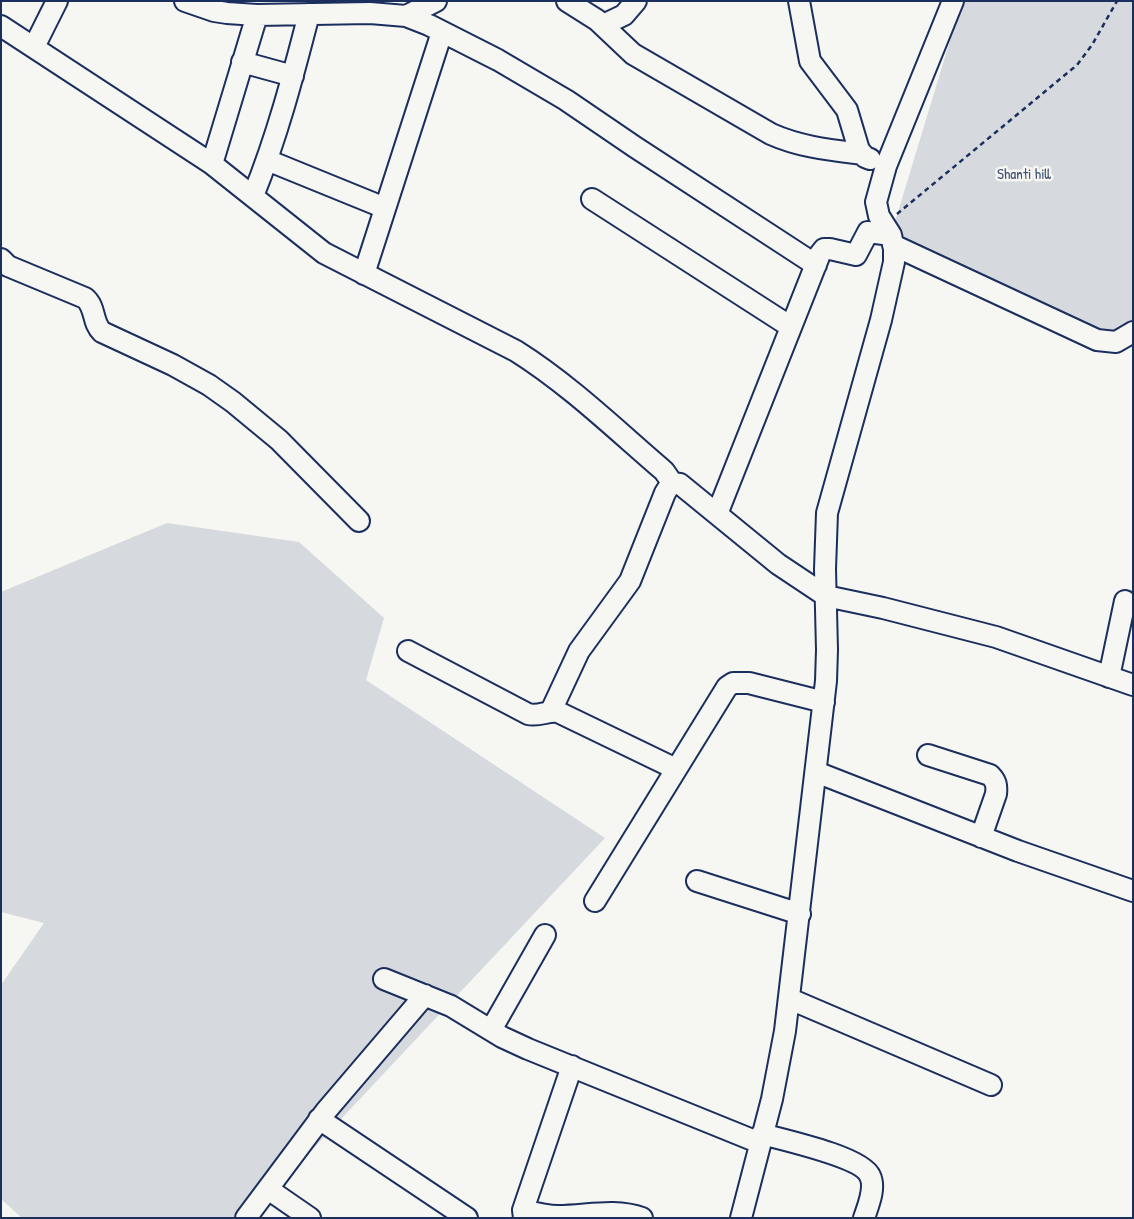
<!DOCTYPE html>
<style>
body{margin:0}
#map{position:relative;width:1134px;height:1219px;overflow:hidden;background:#f6f6f2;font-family:"Patrick Hand",sans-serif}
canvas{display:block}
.frame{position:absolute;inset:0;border:2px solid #1b2f5e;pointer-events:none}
</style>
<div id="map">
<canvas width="1134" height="1219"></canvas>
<div class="frame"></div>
</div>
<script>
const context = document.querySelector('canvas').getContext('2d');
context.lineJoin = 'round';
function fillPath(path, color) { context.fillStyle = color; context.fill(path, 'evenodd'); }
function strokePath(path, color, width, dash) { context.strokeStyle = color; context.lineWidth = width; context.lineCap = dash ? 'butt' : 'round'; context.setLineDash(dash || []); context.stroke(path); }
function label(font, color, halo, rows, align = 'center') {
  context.font = font + ' "Patrick Hand",sans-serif'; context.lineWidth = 5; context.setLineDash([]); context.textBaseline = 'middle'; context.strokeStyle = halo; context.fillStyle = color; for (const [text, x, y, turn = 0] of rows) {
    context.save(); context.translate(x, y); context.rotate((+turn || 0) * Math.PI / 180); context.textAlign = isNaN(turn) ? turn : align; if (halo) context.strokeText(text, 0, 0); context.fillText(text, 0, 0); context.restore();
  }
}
fillPath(new Path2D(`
 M962 1H1133V332L1121 340 891 235Z
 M167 523 299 542 384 618 366 680 605 838 248 1218H22L1 1199V985L44 923 1 912V592Z`), '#d6d9dd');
const minor = new Path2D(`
 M185 1 214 11 227 13 257 15 370 13 406 16 429 25 498 60 566 100 635 147 816 265
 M567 1 597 20 633 54 771 134C800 147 830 150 862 154
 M799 1 810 61 847 110 859 150 865 157 870 159
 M406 16 436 1
 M603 25 624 15 636 1
 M1 26 212 164 324 253 516 351C570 385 616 430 664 471L673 484
 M34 47 57 1
 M242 62 293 76
 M267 160 385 208
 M212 164 257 15
 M253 196C277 137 293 76 309 14
 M592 199 791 327
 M893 245 1097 340 1116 342 1133 332
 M1 259 8 266 85 298C96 307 92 323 102 332L173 365 209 385 233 402 279 440 359 521
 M364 274 442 32
 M717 514 820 254 824 249H830L856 255 868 232 891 235
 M408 651 528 714C539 717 548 710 558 712L676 769
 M1109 677 1125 601
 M551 711 579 651 630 581 665 493C669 486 672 482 680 484L778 564 826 596 883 608 996 637 1133 685
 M928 755 990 775C996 781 997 785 996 794L981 837
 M816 772 1018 851 1133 891
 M697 881 800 914
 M595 901 727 687 733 683H749L824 702
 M384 979 451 1006 502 1037 528 1049 760 1143
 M790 999 991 1085
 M491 1030 545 935
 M319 1119 467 1218
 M762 1134C784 1140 862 1157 870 1176 876 1188 868 1206 864 1218
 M268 1189 310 1218
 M523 1210C535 1213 546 1216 558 1216 587 1216 614 1208 642 1218
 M246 1218 326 1111 425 995
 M524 1218 523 1210 572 1066
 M741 1218 772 1099 785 1031 826 681 827 650 825 569 827 513 881 320 894 262V249L891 235 879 216 876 202 886 166 953 1`);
strokePath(minor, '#1b2f5e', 24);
strokePath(new Path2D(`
 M897 214 1077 65 1092 45 1117 1`), '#1b2f5e', 2.5, [5, 4]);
strokePath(minor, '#f6f6f2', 20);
label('15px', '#405177', '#f6f6f2', [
 ["Shanti hill",1024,175]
]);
</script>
